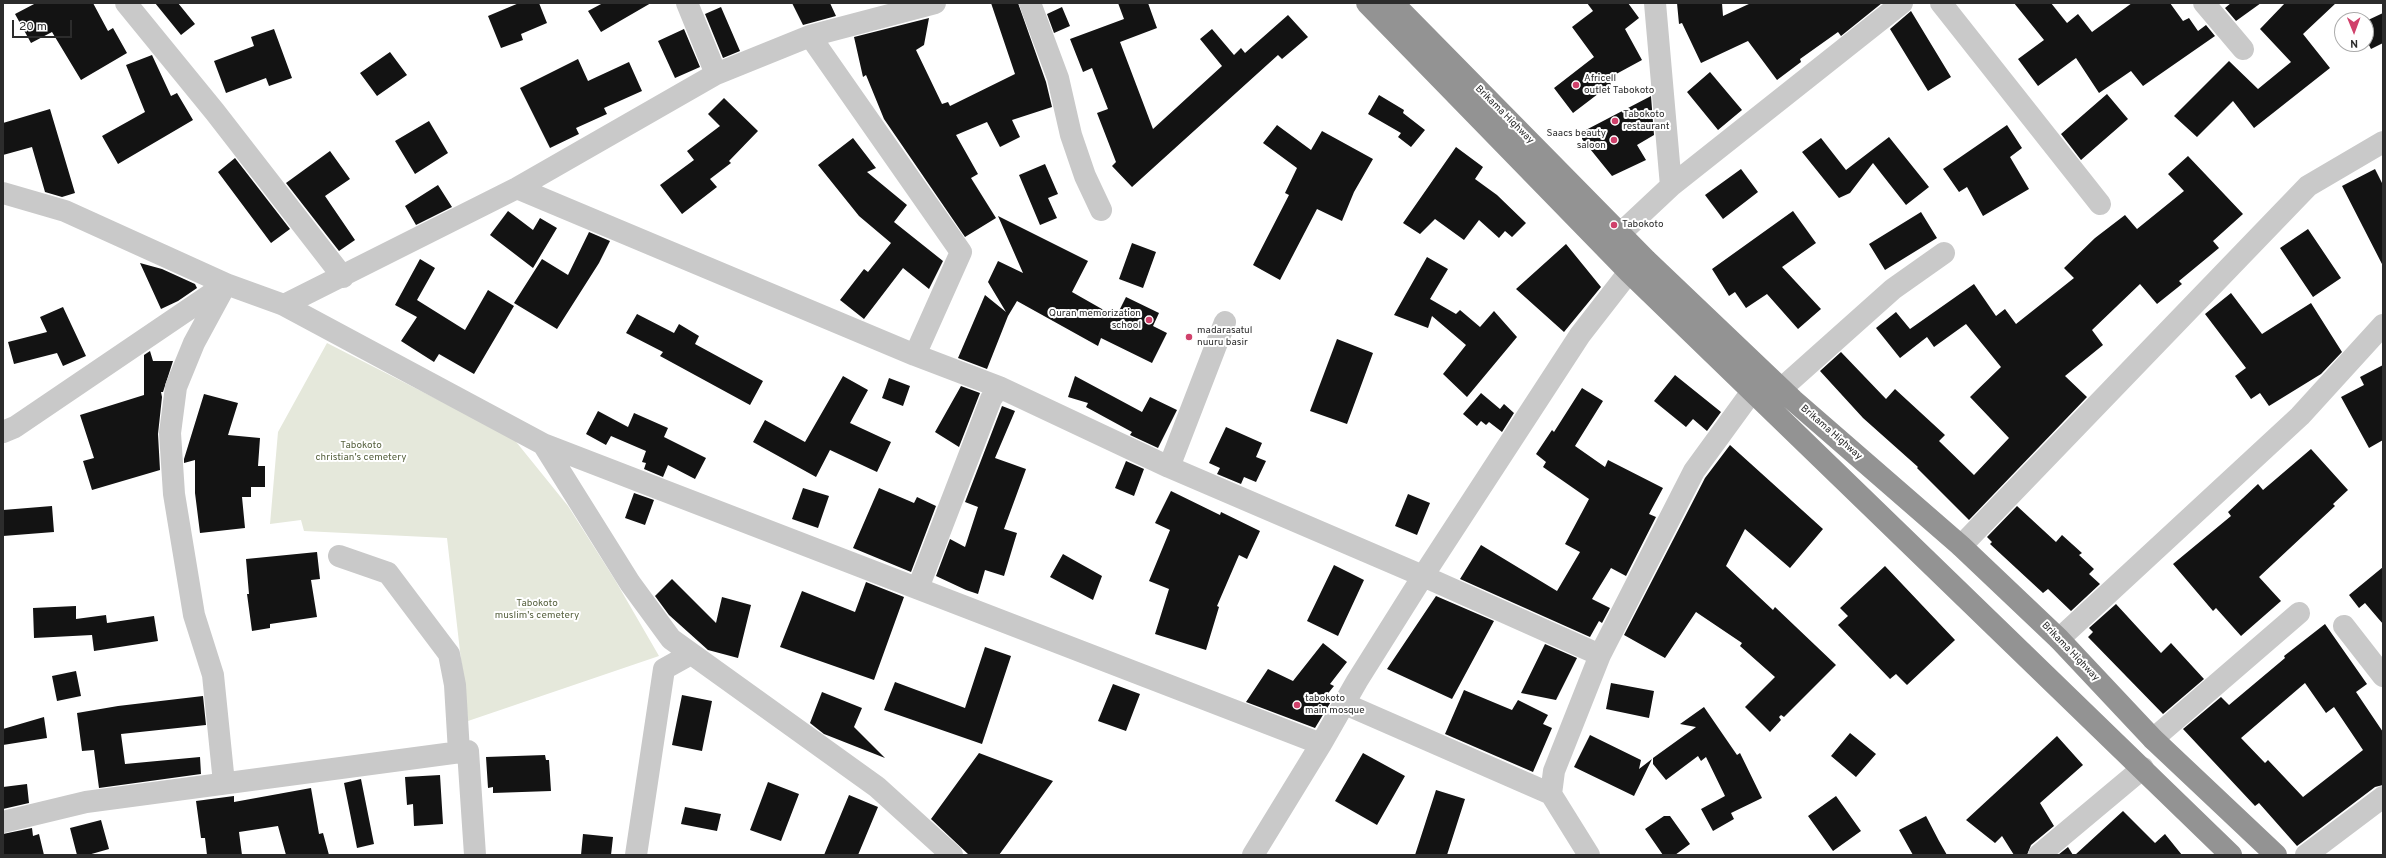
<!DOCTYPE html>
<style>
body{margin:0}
#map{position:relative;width:2386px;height:858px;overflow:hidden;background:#fff;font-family:Overpass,sans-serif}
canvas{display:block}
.frame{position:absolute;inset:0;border:4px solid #2c2c2c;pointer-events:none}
.north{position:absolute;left:2334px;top:12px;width:40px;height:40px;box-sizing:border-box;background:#fff;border:1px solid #ababab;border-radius:50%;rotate:179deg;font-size:11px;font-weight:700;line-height:16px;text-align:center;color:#2c2c2c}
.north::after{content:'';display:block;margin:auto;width:14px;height:18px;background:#d0416b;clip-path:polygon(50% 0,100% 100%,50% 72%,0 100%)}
.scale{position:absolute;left:12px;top:20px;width:60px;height:18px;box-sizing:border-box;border:2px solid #2c2c2c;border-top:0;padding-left:5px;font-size:12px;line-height:14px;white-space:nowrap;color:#2c2c2c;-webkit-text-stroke:3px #fff;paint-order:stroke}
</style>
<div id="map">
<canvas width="2386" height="858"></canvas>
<div class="frame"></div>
<div class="north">N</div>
<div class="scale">20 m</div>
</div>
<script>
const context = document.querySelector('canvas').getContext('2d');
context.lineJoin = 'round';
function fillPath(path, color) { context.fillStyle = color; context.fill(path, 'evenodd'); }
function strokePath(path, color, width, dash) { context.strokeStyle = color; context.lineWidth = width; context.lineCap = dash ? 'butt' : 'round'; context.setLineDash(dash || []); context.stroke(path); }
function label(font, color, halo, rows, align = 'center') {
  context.font = font + ' Overpass,sans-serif'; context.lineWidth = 4; context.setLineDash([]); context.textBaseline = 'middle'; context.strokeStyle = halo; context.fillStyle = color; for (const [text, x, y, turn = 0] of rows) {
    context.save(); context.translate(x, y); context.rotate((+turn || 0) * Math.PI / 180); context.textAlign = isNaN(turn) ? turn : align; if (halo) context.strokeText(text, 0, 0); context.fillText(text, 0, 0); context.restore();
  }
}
fillPath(new Path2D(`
 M327 343 513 438 568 506 615 580 659 656 468 721 447 538 304 531 301 520 270 524 278 432Z`), '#e5e8db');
fillPath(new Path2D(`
 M36 3H93L108 31 113 28 127 53 81 80 52 32 31 43 15 14Z
 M155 3H178L195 24 181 35Z
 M519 3H539L547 23 521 34 523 40 501 48 488 16Z
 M603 3H651L601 32 588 11Z
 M792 3H830L836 16 803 25Z
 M991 3H1018L1046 82 1052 107 1012 120 1020 137 1000 147 987 122 956 135 978 174 971 178 996 218 965 237 884 119 866 75 863 77 854 37 929 18 924 45 916 50 942 104 948 102 950 106 1015 74Z
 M1118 3H1148L1157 28 1120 42 1153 129 1222 66 1200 39 1212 29 1234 55 1241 48 1245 53 1288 15 1308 37 1282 59 1278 55 1132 187 1112 166 1116 162 1097 113 1108 109 1092 68 1083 72 1070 39 1124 19Z
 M1587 3H1628L1639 18 1625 29 1642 60 1607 79 1611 84 1573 113 1554 88 1594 57 1572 27 1593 11Z
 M1677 3H1722L1723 16 1751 3H1882L1841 36 1838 32 1800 59 1801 62 1777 80 1748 41 1701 63 1682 23 1679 24Z
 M2014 3H2051L2067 23 2078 14 2092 32 2132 3H2170L2183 21 2189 18 2198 31 2206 25 2215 36 2143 86 2131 71 2099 93 2076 58 2038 86 2018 59 2044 40Z
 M2231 3H2261L2236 21 2225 8Z
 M2285 3H2336L2303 34 2330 68 2254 128 2233 101 2197 137 2174 116 2229 61 2258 89 2291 62 2260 29Z
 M721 7 740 51 723 58 705 14Z
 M1062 7 1070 26 1054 33 1047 14Z
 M1911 11 1951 77 1928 91 1890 29Z
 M2383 13V43L2371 49 2366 39V21Z
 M274 29 292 78 269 86 266 78 226 93 214 61 254 46 251 37Z
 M684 29 700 67 675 78 658 41Z
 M390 52 407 75 377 96 360 73Z
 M152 55 171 96 177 93 193 120 118 164 102 136 145 112 126 65Z
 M578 59 588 81 629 62 642 91 604 108 607 114 576 128 579 134 550 148 520 88Z
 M1710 72 1742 110 1718 130 1687 92Z
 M2107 94 2128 119 2081 160 2061 134Z
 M1379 95 1404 110 1403 113 1425 130 1411 147 1398 137 1401 133 1368 114Z
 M1651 96 1654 135 1637 145 1646 160 1612 176 1582 139V132Z
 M724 98 758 131 729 161 731 163 710 179 717 187 682 214 660 185 694 160 687 151 720 126 708 114Z
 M50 109 75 193 62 197 45 192 32 147 3 155V123Z
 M429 121 448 153 415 174 395 141Z
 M1277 125 1311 150 1322 131 1373 159 1354 192 1342 221 1317 209 1280 280 1253 265 1289 195 1285 193 1297 168 1263 143Z
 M2007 125 2022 148 2010 157 2029 189 1983 216 1967 187 1959 192 1943 169Z
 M1889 137 1929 187 1906 205 1873 163 1850 193 1839 198 1802 152 1821 138 1846 170Z
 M853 138 876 168 867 172 907 205 894 222 943 261 929 289 903 268 864 319 840 300 864 269 868 272 891 243 859 216 818 165Z
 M1456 147 1483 167 1475 179 1497 195 1526 223 1512 237 1505 231 1499 238 1479 220 1464 240 1435 219 1420 234 1403 223Z
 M330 151 350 179 325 196 355 240 339 251 286 183Z
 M2188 156 2243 214 2213 241 2219 248 2179 281 2182 284 2157 304 2140 284 2092 330 2103 345 2065 376 2087 397 1969 520 1917 468 1918 467 1863 418 1820 371 1841 352 1886 399 1895 389 1945 435 1939 441 1974 475 2009 438 1970 397 2001 367 1966 324 1934 347 1927 337 1900 358 1876 328 1896 312 1910 329 1974 284 1996 316 2005 309 2016 324 2074 278 2064 268 2095 238 2125 215 2137 229 2184 191 2168 174Z
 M235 158 290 229 271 243 218 172Z
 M1045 164 1058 194 1048 198 1057 218 1040 225 1019 175Z
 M1741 169 1758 192 1723 219 1705 195Z
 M2375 169 2383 185V266L2342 186Z
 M438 185 452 207 416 225 405 206Z
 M508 211 533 230 540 218 557 228 533 268 490 235Z
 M1793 211 1816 243 1782 267 1821 309 1798 329 1767 294 1746 308 1735 292 1729 296 1712 269Z
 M1921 212 1937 238 1885 270 1869 244Z
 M998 216 1088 261 1072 292 1116 317 1126 297 1159 313 1153 326 1167 333 1152 363 1101 338 1098 346 1017 301 1008 316 987 369 958 358 985 295 1006 312 988 282 998 261 1023 273Z
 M2308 229 2341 278 2313 297 2280 248Z
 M589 232 610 241 599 263 557 329 514 303 542 259 568 275Z
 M1132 243 1156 252 1143 288 1119 279Z
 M1566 244 1601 287 1564 332 1516 289Z
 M1427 257 1448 269 1430 299 1456 314 1460 310 1480 327 1494 311 1517 337 1467 397 1443 374 1466 345 1432 316 1428 328 1394 315Z
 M420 259 435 268 417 300 465 330 488 290 514 306 474 374 439 354 434 362 401 341 417 317 395 305Z
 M140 263 162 269 195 284 197 288 178 301 161 309Z
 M2231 293 2262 334 2311 303 2342 352 2321 374 2269 406 2260 393 2251 399 2235 376 2246 368 2205 314Z
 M63 307 86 356 63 366 57 353 14 364 8 342 47 332 40 317Z
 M637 314 674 333 679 324 699 336 695 344 763 381 750 405 660 356 663 352 626 333Z
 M1337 339 1373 353 1347 424 1310 411Z
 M150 351 153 361H173L163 392H161L162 397 158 434 160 470 92 490 83 461 94 458 80 415 144 395V355Z
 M2383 365V440L2369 448 2341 397 2364 385 2360 377Z
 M1675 375 1721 412 1707 431 1693 419 1686 427 1654 401Z
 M843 376 868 390 850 423 891 442 877 472 830 450 816 477 753 442 765 420 805 442Z
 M1075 376 1142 412 1150 397 1177 410 1158 448 1130 435 1132 432 1086 407 1088 403 1068 397Z
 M889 378 910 386 903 406 882 398Z
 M961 386 980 393 959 447 935 432Z
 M1582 388 1603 401 1575 446 1605 467 1608 460 1663 488 1649 514 1656 517 1626 576 1611 568 1592 599 1610 608 1602 623 1599 621 1590 637 1460 579 1481 545 1557 591 1580 552 1565 544 1589 499 1543 467 1546 462 1536 454 1552 430 1554 432Z
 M1481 393 1500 409 1504 404 1514 413 1502 432 1489 422 1486 425 1481 421 1477 426 1463 414Z
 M204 394 238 403 228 435 260 438 258 466H265V487H251V497H242L245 528 200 533 195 493V460L184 463V459Z
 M1002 406 1015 411 995 458 1026 469 1004 529 1017 533 1004 576 985 570 978 594 966 590 936 576 950 539 965 547 978 507 965 502Z
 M598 411 628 427 634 413 668 428 664 437 706 458 695 479 668 465 663 477 644 469 646 463 642 462 646 451 611 436 606 445 586 434Z
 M1226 427 1262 443 1256 457 1266 461 1256 482 1244 477 1241 484 1217 474 1220 468 1209 463Z
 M1730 445 1823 529 1790 568 1745 529 1726 566 1773 610 1775 607 1836 665 1784 717 1781 715 1779 717 1781 720 1770 732 1745 707 1775 677 1740 646 1742 643 1696 612 1665 658 1624 635 1705 478Z
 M2311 449 2348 490 2333 504 2335 506 2259 577 2281 601 2241 636 2216 608 2213 611 2173 564 2231 516 2228 512 2258 484 2263 490Z
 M1126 461 1144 469 1134 496 1115 488Z
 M803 488 829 496 818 528 792 519Z
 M879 488 914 503 917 497 936 506 911 572 853 548Z
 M1171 491 1220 515 1221 512 1260 531 1247 559 1239 555 1217 606 1219 607 1206 650 1155 634 1169 589 1149 581 1170 530 1155 523Z
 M634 493 654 500 645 525 625 518Z
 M1408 494 1430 503 1417 535 1395 526Z
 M52 506 54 532 3 536V510Z
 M2017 506 2056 542 2062 535 2082 553 2079 555 2094 569 2089 574 2100 584 2071 611 2048 589 2043 593 1990 544 1992 542 1987 537Z
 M317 552 320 579 311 580 317 617 270 624V628L252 631 247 594H249L246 559Z
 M1063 554 1102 576 1093 600 1050 577Z
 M1334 565 1364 580 1338 636 1307 621Z
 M1885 566 1955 640 1907 685 1896 674 1890 679 1838 625 1848 616 1840 608Z
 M2383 567V624L2365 603 2359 608 2349 595Z
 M672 579 716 623 722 597 751 605 738 658 708 650 669 615 655 596Z
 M866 582 904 597 874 680 780 647 802 591 855 612Z
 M1436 596 1494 621 1452 699 1387 669Z
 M2116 604 2161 653 2171 643 2204 679 2163 714 2088 637 2093 632 2089 628Z
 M76 606V619L106 615 107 623 154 616 158 641 94 651 92 635 34 638 33 608Z
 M2325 624 2367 684 2356 692 2383 732V785L2375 787 2297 846 2259 803 2255 806 2183 729 2221 697 2229 705 2285 658 2284 656ZM2305 683 2326 713 2334 707 2363 750 2303 797 2268 760 2265 763 2241 738Z
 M1323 643 1347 662 1330 684 1334 686 1325 697 1332 700 1315 728 1246 702 1268 669 1293 681Z
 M1545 644 1577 658 1556 700 1521 693Z
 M985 647 1011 656 982 744 884 710 895 682 965 708Z
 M76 671 81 696 57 701 52 676Z
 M1611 683 1654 691 1649 718 1606 709Z
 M1113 684 1140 694 1126 731 1098 721Z
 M1464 690 1512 710 1518 700 1548 715 1543 724 1552 728 1533 772 1445 734Z
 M822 692 862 708 854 727 885 758 824 734 810 723Z
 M682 695 712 701 702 751 672 745Z
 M203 696 206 725 121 734 125 764 200 757 201 774 99 788 94 750 82 751 77 713 118 706Z
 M1704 707 1737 755 1740 753 1762 798 1731 813 1734 819 1713 831 1701 809 1725 796 1706 757 1701 761 1698 756 1666 780 1653 764V758L1696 727 1680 724Z
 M44 717 47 738 3 745V729Z
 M1850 733 1876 754 1856 777 1831 756Z
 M1590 735 1641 760 1639 769 1652 759 1634 796 1574 767Z
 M2057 736 2083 765 2040 803 2054 826 2031 845 2027 855H2014L2002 836 1995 843 1966 820Z
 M979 753 1053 781 999 855H969L931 819Z
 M1363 753 1405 776 1377 825 1335 801Z
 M545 755 546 760H549L551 791 493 793V787L488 788 486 757Z
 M440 775 443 824 414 826 413 804 407 805 405 777Z
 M361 779 374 844 357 848 344 783Z
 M768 782 799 794 781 841 750 830Z
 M27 784 29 803 3 809V787Z
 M311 788 319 834 323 833 329 855H286L278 826 239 832 242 855H207L205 838H201L196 801 234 796V802Z
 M1436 790 1465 799 1447 855H1415Z
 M849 795 878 807 858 855H824Z
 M1836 796 1861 831 1833 851 1808 816Z
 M685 807 721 814 717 831 681 824Z
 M2123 811 2155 843 2165 834 2182 855H2075Z
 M1664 816H1670L1690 844 1675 855H1663L1645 829Z
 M1926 816 1939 841 1947 855H1913L1899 830Z
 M101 820 109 849 88 855H77L70 828Z
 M32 828 33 836 39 834 44 855H3V834Z
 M583 834 613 837 611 855H581Z
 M2068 847 2073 855H2058Z`), '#131313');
strokePath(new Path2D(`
 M126 3 215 112 343 277
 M687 3 716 74
 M1030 3 1058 78 1071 135 1085 176 1101 210
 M1655 3 1671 186
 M1941 3 2100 204
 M2204 3 2243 49
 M810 36 961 252 915 355
 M517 188 915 355 999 387 1169 467 1423 576 1600 655
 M3 193 65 211 226 284 284 305 543 444 1321 744
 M1607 246 1671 186 1902 3
 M284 305 517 188 716 74 810 36 935 3
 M1781 389 1893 289 1944 253
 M3 432 15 427 223 286
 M543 444 630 583 671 639 877 787 952 855
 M1169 467 1225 322
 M1961 546 2308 186 2383 142
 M339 556 388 573 449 654 455 685 459 752
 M918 588 991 399 999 387
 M2344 626 2383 676
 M2059 639 2300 416 2383 325
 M1345 704 1551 794 1589 855
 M2153 739 2299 613
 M224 783 213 675 194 615 174 494 170 433 176 387 194 343 226 284
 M1551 794 1554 771 1600 655 1694 471 1753 390
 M3 822 86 802 468 751 475 855
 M636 855 664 669 691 654
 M1253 855 1321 744 1357 681 1423 576 1580 335 1629 272 1644 261
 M2039 855 2143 768
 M2306 855 2383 797`), '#c9c9c9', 22);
strokePath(new Path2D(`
 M1367 3 1629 272 2231 855
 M1393 3 1646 260 1793 400 1961 546 2059 639 2153 739 2276 855`), '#939393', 22);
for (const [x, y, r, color] of [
 [1576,85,4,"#d0416b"],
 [1615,121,4,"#d0416b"],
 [1614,140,4,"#d0416b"],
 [1614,225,4,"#d0416b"],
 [1149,320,4,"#d0416b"],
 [1189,337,4,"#d0416b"],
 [1297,705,4,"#d0416b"]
]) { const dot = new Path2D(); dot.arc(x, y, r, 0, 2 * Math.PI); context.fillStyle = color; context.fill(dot); strokePath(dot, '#fff', 1.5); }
label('10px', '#2c2c2c', '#fff', [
 ["Africell",1584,79],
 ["outlet Tabokoto",1584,91],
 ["Tabokoto",1623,115],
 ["restaurant",1623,127],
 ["Saacs beauty",1606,134,"right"],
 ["saloon",1606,146,"right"],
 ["Tabokoto",1622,225],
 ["Quran memorization",1141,314,"right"],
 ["school",1141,326,"right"],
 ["madarasatul",1197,331],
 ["nuuru basir",1197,343],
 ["tabokoto",1305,699],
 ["main mosque",1305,711]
], 'left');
label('10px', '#2c2c2c', '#fff', [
 ["Brikama Highway",1504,115,45],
 ["Brikama Highway",1831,433,41],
 ["Brikama Highway",2070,652,46]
]);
label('10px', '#57623f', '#fff', [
 ["Tabokoto",361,446],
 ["christian's cemetery",361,458],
 ["Tabokoto",537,604],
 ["muslim's cemetery",537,616]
]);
</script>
